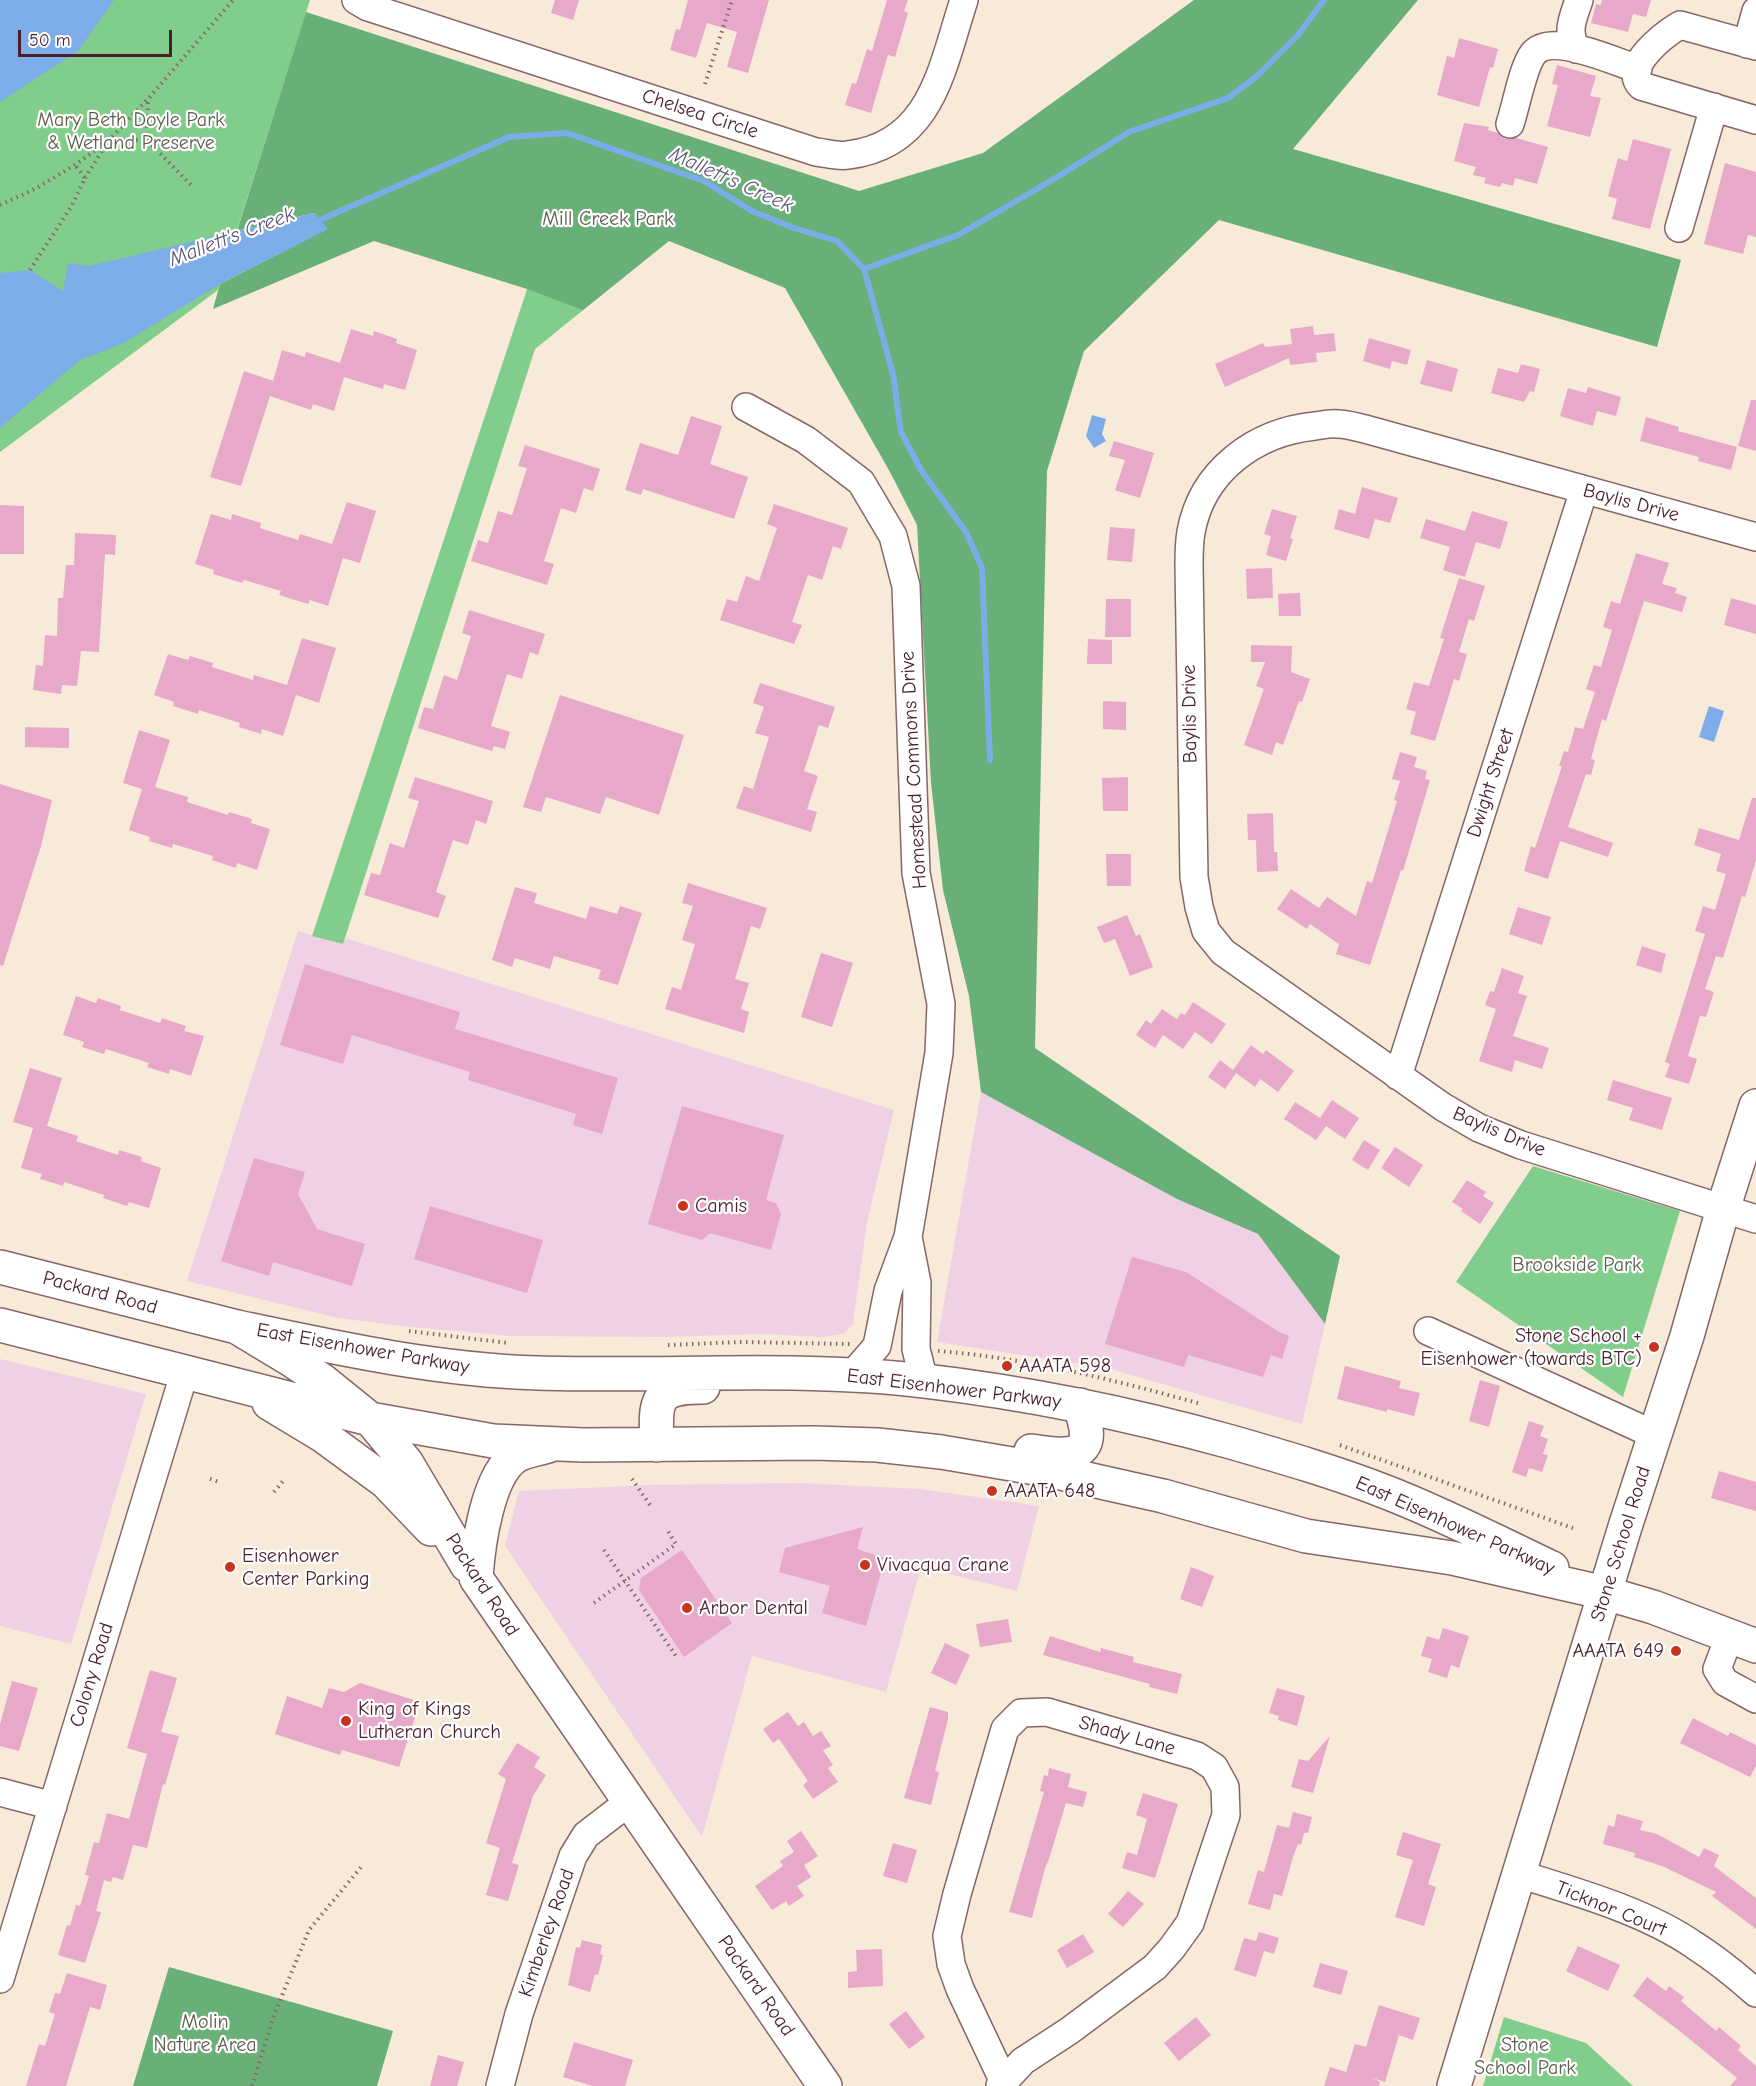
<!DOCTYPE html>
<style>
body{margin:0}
#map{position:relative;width:1756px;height:2086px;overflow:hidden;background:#f8ead9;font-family:"Comic Neue",sans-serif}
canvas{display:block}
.scale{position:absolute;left:18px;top:30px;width:154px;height:27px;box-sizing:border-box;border:3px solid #4a1f2b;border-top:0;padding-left:8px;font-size:18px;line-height:21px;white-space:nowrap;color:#4a1f2b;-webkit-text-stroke:4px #fff;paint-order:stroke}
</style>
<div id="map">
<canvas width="1756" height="2086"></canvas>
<div class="scale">50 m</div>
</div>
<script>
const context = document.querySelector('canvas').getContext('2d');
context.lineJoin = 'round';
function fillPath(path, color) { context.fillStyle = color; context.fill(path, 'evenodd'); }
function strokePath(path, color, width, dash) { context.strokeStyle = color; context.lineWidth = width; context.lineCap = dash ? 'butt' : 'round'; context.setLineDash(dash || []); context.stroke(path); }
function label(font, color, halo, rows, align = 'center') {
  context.font = font + ' "Comic Neue",sans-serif'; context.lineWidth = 4.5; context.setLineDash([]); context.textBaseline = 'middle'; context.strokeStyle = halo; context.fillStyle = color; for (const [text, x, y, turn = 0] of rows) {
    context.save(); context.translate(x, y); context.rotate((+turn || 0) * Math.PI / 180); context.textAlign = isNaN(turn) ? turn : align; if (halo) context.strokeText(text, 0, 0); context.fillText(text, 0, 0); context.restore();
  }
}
fillPath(new Path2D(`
 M298 931 343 944 345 938 894 1110 867 1222 853 1324 843 1334 822 1337 763 1334 661 1337 511 1336 401 1326 338 1318 187 1281Z
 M981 1092 1177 1199 1258 1234 1325 1324 1302 1424 1107 1368 937 1342Z
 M0 1359 146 1394 71 1644 0 1626Z
 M799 1483 921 1489 1039 1506 1017 1591 921 1567 886 1692 752 1656 702 1837 505 1546 519 1491 649 1485Z`), '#f0d0e4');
fillPath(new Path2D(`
 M0 0H310L218 290 0 452Z
 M574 148 718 201 535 349 343 944 312 936Z
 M1533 1166 1680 1211 1623 1397 1456 1282Z
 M1504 2017 1586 2043 1633 2086H1483Z`), '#81cd8c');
fillPath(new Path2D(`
 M1194 0H1418L1293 149 1681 260 1657 347 1219 220 1084 351 1047 471 1035 1048 1340 1256 1325 1324 1258 1234 1177 1199 981 1092 969 996 943 890 931 783 917 525 890 472 785 288 669 241 583 310 527 289 374 241 213 309 220 284 327 229 314 213 237 231 306 12 859 191 983 153Z
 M169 1967 393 2031 377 2086H133Z`), '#68b078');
fillPath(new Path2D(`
 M0 0H114L78 51 0 102Z
 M314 213 328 229 220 284 122 344 80 360 0 428V273L30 270 63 291 68 263 89 266Z
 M1092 415 1106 419 1102 434 1106 441 1094 448 1086 436Z
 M1709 706 1724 711 1714 742 1699 737Z`), '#7dade8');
strokePath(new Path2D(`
 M313 223 509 137 567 133 704 181 752 211 794 228 837 241 864 269 893 374 901 432 921 470 966 532 982 568 990 760
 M864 269 958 235 1054 179 1129 132 1228 98 1257 76 1298 35 1324 0`), '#7dade8', 6);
fillPath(new Path2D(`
 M555 0H579L573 20 551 13Z
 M688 0H769L748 73 727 67 737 32 707 23 696 58 670 50 676 29 680 30Z
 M887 0H908L904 11 908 13 895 57 888 55 871 113 845 105 852 83 856 84 867 49 872 51Z
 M1602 0H1651L1646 17 1633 14 1628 32 1591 23 1596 4 1601 5Z
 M1459 38 1498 49 1493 68 1490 67 1479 107 1437 95 1447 56 1454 58Z
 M1557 65 1596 76 1590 96 1601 98 1590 137 1547 126 1558 85 1552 84Z
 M1464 123 1489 127 1488 130 1498 133 1505 139 1516 138 1548 147 1537 184 1515 178 1513 186 1502 183 1500 187 1484 183 1486 178 1473 175 1476 167 1454 161Z
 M1633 139 1671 149 1650 229 1612 219 1617 199 1608 196 1618 158 1627 161Z
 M1725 163 1756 172V237L1748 235 1743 254 1704 244Z
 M1313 326 1314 335 1334 333 1336 351 1316 353 1317 362 1290 365 1289 358 1225 387 1215 364 1263 343 1265 347 1292 344 1290 329Z
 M351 329 373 336 374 331 397 339 396 343 417 350 405 390 384 384 383 389 344 377 334 411 313 404 311 410 270 396 241 486 210 477 244 371 273 381 282 350 305 357 306 352 340 363Z
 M1369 338 1411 350 1407 365 1392 361 1390 369 1363 361Z
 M1427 360 1458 369 1452 392 1420 384Z
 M1521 364 1540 369 1534 392 1530 391 1524 402 1491 393 1498 368 1518 373Z
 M1588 387 1621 397 1616 416 1597 411 1593 426 1560 416 1568 388 1586 393Z
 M1751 400H1756V451L1738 446Z
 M691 416 722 426 710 464 748 477 734 519 643 489 641 495 625 490 640 443 678 455Z
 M1646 417 1679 427 1678 431 1737 447 1731 470 1698 461 1699 457 1640 441Z
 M1114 441 1154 453 1140 498 1115 490 1125 460 1109 456Z
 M525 445 600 469 593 491 584 488 576 513 561 508 544 561 554 564 547 585 471 561 478 540 488 543 498 511 512 515 527 468 518 466Z
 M1362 487 1398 498 1390 523 1375 519 1369 539 1334 529 1339 509 1355 514Z
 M347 502 376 511 360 563 343 558 328 606 310 600 308 604 279 595 281 591 244 580 242 583 213 574 214 570 195 564 211 514 231 520 232 514 261 523 260 528 298 540 300 534 332 544Z
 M774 504 848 528 841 549 833 546 822 580 808 575 792 622 802 625 794 644 720 620 727 599 737 602 746 576 759 581 777 528 767 524Z
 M0 505 24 506V554H0Z
 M1272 509 1297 516 1290 538 1293 539 1286 561 1266 555 1271 536 1264 534Z
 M1472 511 1508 522 1500 549 1476 542 1465 577 1443 570 1450 547 1420 538 1426 519 1465 531Z
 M1110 527 1135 529 1132 562 1107 560Z
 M75 533 116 535 115 555 105 554 99 652 81 651 77 686 62 685 61 694 33 690 36 665 43 666 45 635 57 636 58 598H63L66 565H74Z
 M1636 553 1669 563 1662 584 1677 588 1675 593 1687 597 1682 612 1644 601 1606 721 1602 719 1591 759 1595 760 1591 775 1586 774 1568 827 1613 843 1608 857 1560 841 1548 879 1524 871 1531 846 1535 848 1562 766H1559L1564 751 1568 752 1575 727 1583 729 1595 692 1586 689 1594 665 1601 667 1612 630 1603 627 1611 601 1620 604Z
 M1272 568 1273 598 1247 599 1246 569Z
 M1459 578 1485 586 1474 621 1469 619 1459 652 1467 654 1459 681 1454 679 1435 741 1410 734 1416 712 1406 709 1414 682 1429 686 1444 639 1440 638Z
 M1300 593 1301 616H1279L1278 594Z
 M1731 598 1756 605V634L1724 625Z
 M1106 599H1131V637H1105Z
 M469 610 545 634 538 655 530 652 522 679 507 674 491 726 510 732 505 749 494 746 492 751 418 728 424 707 433 709 444 675 457 680 471 636 462 633Z
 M302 638 336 648 319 703 296 695 283 736 262 729 261 734 239 727 240 723 199 710 198 714 173 706 174 702 154 695 168 654 188 660 190 656 213 663 212 667 253 680 254 675 287 685Z
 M1088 639 1112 640V664H1087Z
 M1251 645 1292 646 1291 672 1310 679 1302 702 1299 701 1283 745 1276 742 1272 755 1244 745 1264 689 1256 686 1265 662H1251Z
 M760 683 835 707 828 728 819 725 804 771 818 776 807 809 817 812 811 832 736 808 744 786 753 789 769 737 755 733 764 707 753 703Z
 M560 695 684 735 659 815 606 797 600 814 546 797 541 812 523 807Z
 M1103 701 1126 702V730L1103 729Z
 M25 727 69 728V748L25 747Z
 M139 730 170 740 155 787 188 797 187 802 228 815 229 812 252 819 251 823 270 829 257 870 237 863 236 868 212 860 213 856 173 844 172 848 149 841 150 837 129 830 142 789 123 783Z
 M1400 752 1417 757 1414 767 1427 771 1425 779 1430 780 1403 871 1401 870 1370 965 1336 954 1339 944 1310 924 1307 929 1277 909 1291 889 1319 908 1327 897 1356 916 1367 881 1372 883 1397 801 1394 800 1400 781 1392 779Z
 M415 777 493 801 486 824 476 820 468 845 453 840 436 892 446 896 438 918 364 895 371 873 380 875 390 843 404 848 419 801 408 798Z
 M1128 777V811H1103L1102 778Z
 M0 784 52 800 41 846 3 966 0 965Z
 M1752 798H1756V860L1745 897 1742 896 1723 958 1716 956 1705 989 1714 992 1706 1017 1700 1016 1688 1056 1697 1059 1689 1084 1665 1077 1670 1064 1665 1062 1705 934 1695 931 1703 906 1715 910 1726 874 1716 871 1721 854 1694 845 1699 828 1739 840Z
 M1273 813 1274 852H1277L1278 871 1257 872 1256 840H1248L1247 814Z
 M1106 854H1131V886H1107Z
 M688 883 767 908 760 929 751 926 735 979 749 983 741 1009 749 1012 744 1033 665 1009 672 987 681 990 695 944 682 940 693 906 682 903Z
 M515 887 537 893 534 903 586 919 590 906 617 914 620 906 642 913 618 985 598 979 601 970 554 956 550 969 515 958 512 967 492 960Z
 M1518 907 1551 917 1542 945 1509 934Z
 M1127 915 1136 936 1140 934 1153 967 1130 976 1115 939 1104 943 1097 927Z
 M1642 946 1666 954 1661 973 1636 965Z
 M821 953 853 963 832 1027 801 1017Z
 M305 964 460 1012 455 1029 618 1078 602 1134 573 1125 576 1114 468 1080 470 1072 352 1035 343 1064 280 1045Z
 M1502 968 1524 976 1518 993 1527 996 1513 1036 1549 1048 1542 1069 1515 1060 1512 1072 1479 1061 1496 1009 1485 1005 1490 991 1494 992Z
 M76 996 96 1003 98 998 121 1006 120 1010 160 1023 162 1018 186 1026 184 1031 204 1036 191 1076 170 1069 169 1074 147 1067 149 1063 106 1049 104 1054 82 1047 84 1042 63 1035Z
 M1193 1002 1226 1024 1212 1044 1195 1032 1183 1049 1163 1035 1155 1048 1136 1035 1146 1020 1151 1024 1162 1009 1177 1019 1181 1013 1185 1015Z
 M1251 1045 1263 1054 1266 1050 1294 1071 1278 1092 1260 1079 1255 1087 1236 1073 1225 1089 1208 1077 1220 1060 1233 1070Z
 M30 1068 62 1078 47 1126 78 1136 76 1141 118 1155 119 1150 142 1157 141 1161 161 1168 149 1208 129 1202 127 1206 103 1198 104 1195 64 1182 63 1186 40 1179 42 1174 21 1168 33 1128 13 1122Z
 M1613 1080 1672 1098 1662 1130 1629 1120 1633 1108 1607 1100Z
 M1332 1100 1359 1118 1345 1139 1326 1126 1316 1140 1284 1119 1295 1102 1320 1118Z
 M682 1106 784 1135 766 1200 776 1203 781 1214 771 1250 710 1233 702 1240 648 1224Z
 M1364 1140 1380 1150 1368 1170 1352 1160Z
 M1395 1147 1423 1165 1409 1187 1381 1168Z
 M254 1158 305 1172 298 1194 317 1229 365 1244 352 1286 273 1262 269 1276 221 1261Z
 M1467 1180 1486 1192 1483 1196 1494 1203 1480 1224 1461 1211 1463 1209 1452 1202Z
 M430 1206 543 1240 527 1293 414 1259Z
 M1132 1257 1186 1272 1279 1332 1289 1336 1282 1359 1271 1355 1263 1377 1188 1355 1184 1367 1105 1344Z
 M1345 1366 1401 1381 1399 1388 1420 1393 1414 1416 1387 1409V1412L1337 1399Z
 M1480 1380 1500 1386 1489 1427 1469 1421Z
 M1529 1421 1544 1426 1540 1436 1548 1439 1543 1454 1548 1455 1542 1472 1529 1468 1526 1477 1512 1472Z
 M1719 1471 1756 1482V1511L1711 1498Z
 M863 1527 857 1549 885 1558 866 1626 822 1613 830 1586 779 1572 785 1548Z
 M682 1550 732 1623 684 1657 639 1590 641 1578Z
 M1191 1567 1214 1576 1202 1607 1180 1599Z
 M1008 1619 1012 1642 980 1647 976 1624Z
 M1443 1628 1469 1636 1459 1668 1451 1665 1447 1678 1428 1672 1432 1659 1421 1656 1427 1636 1439 1640Z
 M1050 1636 1100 1652 1101 1648 1134 1657 1133 1662 1182 1674 1177 1694 1149 1687 1150 1684 1043 1655Z
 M945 1643 970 1655 956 1685 931 1673Z
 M150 1670 177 1678 161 1732 179 1736 165 1785 163 1784 147 1848 133 1845 123 1880 113 1877 111 1882 104 1880 96 1911 101 1912 85 1963 58 1955 67 1925 70 1926 76 1905 80 1906 89 1876 85 1875 94 1842 99 1843 107 1813 129 1819 147 1754 127 1748Z
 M12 1681 38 1688 19 1751 0 1746V1724Z
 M360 1683 420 1702 399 1767 342 1750 340 1755 275 1734 287 1696 322 1708 329 1688 344 1692Z
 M1277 1688 1305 1696 1297 1726 1278 1720 1279 1716 1269 1713Z
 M930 1707 948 1712V1719L935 1771 939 1772 931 1805 904 1798Z
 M788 1712 798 1726 804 1722 813 1736 821 1731 831 1746 823 1750 833 1765 828 1768 838 1782 813 1799 803 1785 808 1781 779 1739 773 1743 763 1729Z
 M1693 1718 1728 1736 1730 1732 1756 1745V1766L1750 1777 1680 1743Z
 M1330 1736 1313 1793 1291 1787 1299 1759 1308 1761Z
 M517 1743 540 1757 534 1767 546 1775 533 1796 512 1863 519 1865 508 1901 486 1895 500 1848 486 1843 506 1779 498 1774Z
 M1049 1768 1071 1774 1068 1787 1087 1792 1083 1807 1066 1803 1049 1859 1045 1868 1032 1918 1009 1912 1044 1792 1040 1791 1044 1775 1048 1776Z
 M1143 1793 1178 1804 1155 1878 1122 1868 1127 1852 1137 1855 1147 1819 1136 1815Z
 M1293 1812 1312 1817 1308 1833H1304L1301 1845 1298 1844 1293 1857 1282 1896 1274 1894 1270 1910 1248 1904 1258 1870 1264 1872 1277 1825 1289 1828Z
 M1617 1814 1643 1821 1640 1830 1657 1834 1699 1857 1704 1848 1719 1855 1714 1866 1756 1898V1929L1712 1896 1716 1892 1662 1866 1634 1857 1635 1853 1603 1844 1608 1825 1614 1827Z
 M801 1831 818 1856 804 1865 811 1877 797 1886 804 1896 789 1906 786 1901 772 1910 755 1886 783 1866 780 1861 794 1852 787 1841Z
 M1403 1832 1441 1844 1428 1884 1436 1887 1424 1926 1395 1917 1413 1860 1396 1855Z
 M893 1843 917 1850 907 1883 883 1876Z
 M1128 1891 1144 1904 1123 1927 1108 1914Z
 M1259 1932 1279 1938 1274 1954 1264 1951 1256 1977 1234 1970 1244 1938 1256 1941Z
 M1083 1934 1094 1952 1067 1968 1057 1950Z
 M582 1940 602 1945 600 1954 603 1955 598 1975 595 1974 590 1992 568 1985 576 1947 580 1948Z
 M1578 1946 1620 1965 1608 1991 1566 1971Z
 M882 1949 883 1986 848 1988V1972L857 1971 856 1950Z
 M1320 1963 1348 1971 1341 1995 1313 1987Z
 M67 1973 107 1985 100 2010 90 2007 66 2086H26L39 2044 45 2046 55 2014 49 2012 55 1993 60 1994Z
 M1647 1977 1666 1991 1669 1986 1684 1997 1681 2001 1716 2031 1719 2027 1741 2046 1738 2050 1756 2066V2086H1730L1737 2078 1681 2032 1633 1996Z
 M1379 2005 1420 2018 1413 2040 1399 2035 1385 2082 1372 2078 1380 2082 1379 2086H1324L1330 2067 1346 2072 1355 2044 1366 2047Z
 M906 2011 925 2037 909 2049 889 2024Z
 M1196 2017 1211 2035 1179 2061 1164 2043Z
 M574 2042 633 2060 625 2086H593L563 2077Z
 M438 2055 464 2062 457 2086H430Z`), '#e7a8c9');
const minor = new Path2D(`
 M356 0 368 7 816 152C826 153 838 157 848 155 932 145 942 67 964 0
 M1747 44 1756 11
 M1756 46 1680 25C1665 34 1622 66 1641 86L1756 120
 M1576 49C1566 31 1573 18 1579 0
 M1510 124C1516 106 1523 67 1533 54 1551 31 1615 62 1638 69
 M1679 228 1714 107
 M746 407 806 440 861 482 893 536 906 586 916 873 941 1004 939 1053 908 1237 888 1291 877 1346 852 1375
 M1756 537 1365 429C1356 427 1347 424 1338 424 1330 423 1322 425 1315 426 1255 432 1202 471 1191 532 1189 543 1189 554 1189 565L1194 877 1199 907 1206 931 1223 952 1443 1107 1479 1128 1521 1145 1756 1219
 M1398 1076 1584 490
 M908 1237 917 1283 916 1349 924 1381
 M1428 1331 1655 1435
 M1730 1635 1717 1669 1725 1682 1756 1699
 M0 1792 53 1806
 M1519 1874C1576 1892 1645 1911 1694 1945 1716 1959 1737 1976 1756 1993
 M0 1979 185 1371
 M500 2086 519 2014 573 1856 586 1835 629 1802
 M1000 2086 1023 2061 1069 2031 1155 1967 1172 1948 1190 1923 1226 1815 1225 1787 1214 1767 1197 1756 1047 1712 1021 1713 1005 1729 957 1894 947 1936 951 1964 960 1989 1003 2080`);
const major = new Path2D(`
 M0 1267 237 1327 290 1359 323 1381 370 1419 406 1462 467 1565
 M0 1325 370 1419 493 1441 583 1445 814 1443 877 1445 941 1452 1047 1470 1163 1496 1306 1536 1452 1558 1605 1593 1653 1607 1756 1646
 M237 1327C336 1348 436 1370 538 1373 667 1377 796 1366 925 1381 1028 1393 1130 1414 1231 1442 1283 1457 1335 1472 1386 1492 1443 1514 1497 1542 1552 1568
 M269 1403 322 1435 386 1482 431 1529
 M657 1445C655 1400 654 1387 703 1387
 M548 1446C538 1449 525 1451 516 1456 487 1475 478 1547 476 1578L825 2086
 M1031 1451C1050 1454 1091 1463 1086 1429 1085 1421 1082 1413 1080 1405
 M1454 2086 1625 1527 1687 1336 1723 1209 1756 1106`);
strokePath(minor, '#876668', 30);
strokePath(major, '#876668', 36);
strokePath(new Path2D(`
 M705 84 732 0
 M147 140 148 100
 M85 178 109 140H147L193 187
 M0 205 35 189 75 165 109 140 148 99 233 0
 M30 270 71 207 85 178 75 165
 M409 1331 508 1343
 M668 1345 741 1342 850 1344
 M938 1351C1027 1358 1115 1380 1201 1404
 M1340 1445 1573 1528
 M210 1479 219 1482
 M632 1479 650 1505
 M274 1492 284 1480
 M604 1550 678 1659
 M594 1603 676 1544 666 1528
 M252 2086 274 2015 309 1930 362 1866`), '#876668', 4, [1.5, 4.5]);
strokePath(minor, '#fff', 27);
strokePath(major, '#fff', 33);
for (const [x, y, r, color] of [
 [683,1206,6,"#c8321e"],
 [1654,1347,6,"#c8321e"],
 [1007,1366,6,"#c8321e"],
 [992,1491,6,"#c8321e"],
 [865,1565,6,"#c8321e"],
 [230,1567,6,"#c8321e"],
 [687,1608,6,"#c8321e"],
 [1676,1651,6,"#c8321e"],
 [346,1721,6,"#c8321e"]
]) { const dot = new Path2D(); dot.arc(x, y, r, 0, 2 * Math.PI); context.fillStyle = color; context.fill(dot); strokePath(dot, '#fff', 2); }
label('20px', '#4a1f2b', '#fff', [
 ["Chelsea Circle",700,114,18],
 ["Baylis Drive",1631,503,15],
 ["Baylis Drive",1190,714,-91],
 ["Homestead Commons Drive",914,770,-93],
 ["Dwight Street",1491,783,-72],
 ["Baylis Drive",1499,1132,23],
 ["Packard Road",100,1293,15],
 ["East Eisenhower Parkway",363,1349,10],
 ["East Eisenhower Parkway",954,1389,7],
 ["East Eisenhower Parkway",1455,1526,24],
 ["Stone School Road",1621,1544,-73],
 ["Packard Road",482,1585,57],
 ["Colony Road",92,1675,-73],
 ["Shady Lane",1127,1736,16],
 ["Ticknor Court",1611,1909,22],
 ["Kimberley Road",547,1933,-71],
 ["Packard Road",756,1986,55]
]);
label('20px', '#5d5c4d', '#fff', [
 ["Mary Beth Doyle Park",131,120],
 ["& Wetland Preserve",131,143],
 ["Mill Creek Park",608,219],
 ["Brookside Park",1577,1265],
 ["Molin",205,2022],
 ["Nature Area",205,2045],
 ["Stone",1525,2045],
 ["School Park",1525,2068]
]);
label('20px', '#4a1f2b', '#fff', [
 ["Camis",695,1206],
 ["Stone School +",1642,1336,"right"],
 ["Eisenhower (towards BTC)",1642,1359,"right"],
 ["AAATA 598",1019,1366],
 ["AAATA 648",1004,1491],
 ["Eisenhower",242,1556],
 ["Center Parking",242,1579],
 ["Vivacqua Crane",877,1565],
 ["Arbor Dental",699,1608],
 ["AAATA 649",1664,1651,"right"],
 ["King of Kings",358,1709],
 ["Lutheran Church",358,1732]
], 'left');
label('italic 21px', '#5e5877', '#fff', [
 ["Mallett's Creek",731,180,24],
 ["Mallett's Creek",232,237,-21]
]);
</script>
